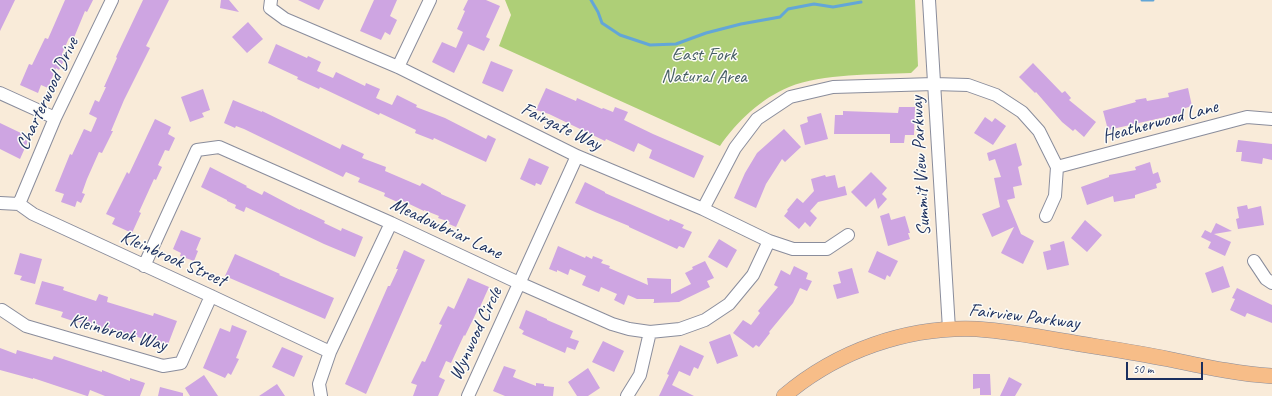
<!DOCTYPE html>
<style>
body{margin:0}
#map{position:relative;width:1272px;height:396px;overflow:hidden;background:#f9ebd9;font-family:Caveat,sans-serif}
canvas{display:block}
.scale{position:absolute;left:1126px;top:362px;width:77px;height:18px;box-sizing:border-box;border:2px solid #1b2f5e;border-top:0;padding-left:5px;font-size:12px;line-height:14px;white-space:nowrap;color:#1b2f5e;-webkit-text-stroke:3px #fdfcf7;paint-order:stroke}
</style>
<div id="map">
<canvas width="1272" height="396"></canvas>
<div class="scale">50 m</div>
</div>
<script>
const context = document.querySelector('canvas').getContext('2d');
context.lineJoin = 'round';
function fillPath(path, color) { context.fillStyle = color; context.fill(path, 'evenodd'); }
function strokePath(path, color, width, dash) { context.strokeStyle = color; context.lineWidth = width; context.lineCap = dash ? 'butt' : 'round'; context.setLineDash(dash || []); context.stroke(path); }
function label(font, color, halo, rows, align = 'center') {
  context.font = font + ' Caveat,sans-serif'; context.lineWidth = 3; context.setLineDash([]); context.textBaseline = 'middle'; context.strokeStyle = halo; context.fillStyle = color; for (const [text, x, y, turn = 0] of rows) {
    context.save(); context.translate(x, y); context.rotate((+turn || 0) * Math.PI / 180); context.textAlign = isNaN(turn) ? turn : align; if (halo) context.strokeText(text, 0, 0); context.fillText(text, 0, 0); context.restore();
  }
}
fillPath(new Path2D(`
 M505 0H915L918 66 911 73C874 75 823 73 789 87 762 98 737 121 720 146L499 46 511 15Z`), '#aecf77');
strokePath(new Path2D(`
 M591 0 598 12 602 23 620 35 650 45 676 44 706 33 741 24 780 17 788 9 814 4 833 7 861 2
 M1142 0H1153`), '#63a6d7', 3);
fillPath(new Path2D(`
 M0 0H15L0 31Z
 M65 0H93L87 12 85 11 73 40 69 38 62 54 66 56 59 70 56 68 48 88 41 85 38 93 20 85 29 64 32 65 45 38 48 39Z
 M143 0H169L146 46 150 48 124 100 111 131H113L102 153 99 152 87 179 82 193 85 194 81 203 77 201 75 207 61 202 64 194 55 191 70 154 72 155 84 129 91 132 97 118 89 114 95 100 99 102 106 87H104L117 58 116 57Z
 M221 0H229L239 12 220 8Z
 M298 0H324L319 10Z
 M374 0H397L390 16 397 20 390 35 385 32 381 40 360 31Z
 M468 0H486L500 6 486 37 490 39 484 51 468 44 454 73 432 62 442 42 456 48 463 32 457 29 465 11 463 10Z
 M248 22 263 39 247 53 232 37Z
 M276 44 307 58 308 56 321 62 317 71 333 78 336 72 365 86 366 83 380 89 376 98 392 105 397 95 417 105 416 107 445 118 486 139 488 135 496 139 486 162 434 138 433 140 415 133 416 130 380 113 379 115 320 87 319 89 297 79 298 77 268 63Z
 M491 61 513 70 503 92 482 83Z
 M1033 63 1062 93 1065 91 1071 98 1069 100 1096 122 1084 137 1075 129 1073 131 1062 122 1036 92 1035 93 1019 77Z
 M546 88 576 101 577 98 602 109 603 108 613 112 615 107 628 112 624 120 653 134 704 156 694 178 649 158 652 150 638 143 634 152 606 139 605 141 549 114 536 110Z
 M1188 88 1192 106 1182 109 1183 113 1108 130 1103 111 1136 102 1135 100 1146 98 1147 101 1169 97 1168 93Z
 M203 89 210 110 202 113 204 117 190 122 181 97Z
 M233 100 262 112V111L340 149 342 144 364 154 362 158 386 167 385 171 420 186 422 183 441 193V194L466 205 456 227 449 224 450 222 438 218 439 216 424 210V211L403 201 402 204 384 196 385 193 358 182 360 178 346 172 343 177 244 129 236 126 235 128 224 123Z
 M899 107H915L914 135H905L904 143H890V134H834L835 115H843V111L898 113Z
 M821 113 828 139 805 145 800 125 808 122 807 117Z
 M985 117 992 122 995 118 1006 126 993 145 974 133Z
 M155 119 171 127 168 134 175 138 169 151 165 150 158 165 162 167 156 180 154 179 139 212 141 213 132 233 112 224 115 218 106 214 127 172 129 174Z
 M0 123 23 134 21 138 28 141 20 159 0 149Z
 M784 129 801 147 785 162 782 159 766 184 756 208 734 198 745 173 757 153Z
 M1238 140 1272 144V160L1263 158 1262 164 1241 161 1242 152H1236Z
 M1016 143 1022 165 1018 167 1022 185 1013 187 1015 198 1007 200 1021 234 1034 241 1023 264 1001 253 1014 227 992 237 982 214 1000 207 994 178 1001 177 995 159 989 161 987 153Z
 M529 158 549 167 541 185 536 183 535 186 520 179Z
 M1150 162 1153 174 1158 172 1161 182 1156 184 1157 188 1135 195V198L1114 202 1113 196 1087 205 1081 187 1109 177V175L1136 170 1135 167Z
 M210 167 247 186 246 187 262 195 264 191 300 210V209L325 221 324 223 341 231 342 228 363 237 355 257 324 244 246 207 244 212 235 208 236 205 227 201V200L201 187Z
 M871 172 887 188 882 194 887 199 878 209 875 198 866 207 851 192Z
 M825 175 826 177 835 175 838 188 845 186 847 195 818 202 810 211 817 218 810 227 805 222 799 229 784 216 788 211 787 210 797 198 803 203 814 191 811 179Z
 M585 182 605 192V193L669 221 670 219 684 225 682 228 692 232 684 248 679 246 677 249 629 227V226L595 212 575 203Z
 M1247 205 1248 209 1261 206 1264 225 1238 229 1236 219 1239 218 1237 207Z
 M889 213 891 220 905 216 910 233H908L910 239 888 246 880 216Z
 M1085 220 1102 235 1087 252 1071 238Z
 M1216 223 1232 231 1214 234 1231 242 1225 256 1208 248 1211 242 1201 237 1205 230 1211 233Z
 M181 230 201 238 196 250 198 251 194 261 180 256 181 253 173 249Z
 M719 239 737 250 727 268 708 257Z
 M1064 241 1069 265 1047 270 1043 252 1051 250 1050 245Z
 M558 246 585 258 586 256 592 259 593 256 603 260 601 263 610 266 609 268 648 285 647 278 671 279V294L691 284 685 273 693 269 692 267 705 261 714 278 707 281 710 287 679 302 653 303 654 302V299H637L628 295 624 305 614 300 617 294 601 287 599 292 582 285 586 276 570 269 568 275 557 270V272L549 269Z
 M404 250 425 260 366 394 345 384 388 286H390L398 269H396Z
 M877 251 898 261 890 277 887 275 885 280 868 272Z
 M20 253 42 259 35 284 20 280 22 276 14 274Z
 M235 254 280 274 279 275 334 298 325 319 225 276Z
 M794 266 808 273 806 279 812 281 807 291 800 288 793 303 769 332 770 333 759 347 756 345 753 348 733 333 743 320 751 325 760 313 758 311 778 287 774 285 781 270 790 275Z
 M1223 266 1230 287 1212 293 1205 273Z
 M852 268 859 293 837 299 833 285 841 283 838 272Z
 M468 278 489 287 480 307H479L465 336 464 335 451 363 446 361 439 377 445 380 438 396H413L417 385 411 383 422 361 425 362 442 325 439 324 448 306 454 309Z
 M42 281 64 287 63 290 96 301 99 294 108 297 107 302 153 316 154 313 177 321 167 347 132 335 131 338 76 321V322L61 317 63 312 35 304Z
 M1237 288 1272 305V323L1247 313 1245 317 1230 310 1235 299 1232 298Z
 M526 310 547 319V320L573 331 570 338 579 341 575 350 567 347 565 353 522 334 524 331 519 328Z
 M232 325 247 331 236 358 239 359 231 375 228 373 225 378 203 368 220 328 230 332Z
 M730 334 738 356 717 364 709 342Z
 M603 341 624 351 614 372 592 362Z
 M680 345 704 356 698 369 694 367 690 376 679 371 672 385 694 396H659L669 375 667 374Z
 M282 347 303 356 294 377 272 367Z
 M0 348 16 354 17 350 52 360 54 356 102 372V370L130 381V378L145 383 140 396H105L90 390 88 396H87L33 378V379L0 370Z
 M504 366 516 370 513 377 536 386V383L544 384V386L554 387 553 396H505L493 391Z
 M588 368 600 388 588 396H577L568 382Z
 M973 374H990L991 395H980V388L973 389Z
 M204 375 218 396H190L185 388Z
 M1009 377 1022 384 1015 396H1000Z
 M277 384 285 396H259Z
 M160 387 183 393V396H158Z`), '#cea5e2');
const minor = new Path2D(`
 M271 0 270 8 285 19 398 67 577 156 703 209 769 241 793 249H827L848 235
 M929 0 949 329
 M398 67 430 0
 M0 93 55 118
 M1057 167 1247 117 1272 119
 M0 203 19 204 33 214 211 296 330 352
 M19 204 55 118 112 0
 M703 209 735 148 757 119 790 97 833 87 934 84 968 85 996 95 1022 112 1039 131 1057 167 1055 196 1046 216
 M1254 261 1266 279 1272 283
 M144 266 197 150 219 147 391 223 519 283 612 324 629 329 650 332 680 329 705 320 729 304 753 275 769 241
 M2 310 26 326 163 366 181 363 211 296
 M321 396 319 384 330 352 391 223
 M468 396 577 156
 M627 396 640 375 650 332`);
const major = new Path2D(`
 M784 396C837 351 907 326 977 329 1006 331 1035 336 1063 341 1098 347 1133 352 1168 359 1202 366 1237 374 1272 376`);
strokePath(minor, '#8a8d9c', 14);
strokePath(major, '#8a8d9c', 16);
strokePath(minor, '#fff', 12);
strokePath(major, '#f7bd88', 15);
label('19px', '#475f66', '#fdfcf7', [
 ["East Fork",704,55],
 ["Natural Area",704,77]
]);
label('19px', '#1b2f5e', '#fdfcf7', [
 ["Charterwood Drive",48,94,-65],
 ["Heatherwood Lane",1160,122,-15],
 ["Fairgate Way",561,127,26],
 ["Summit View Parkway",921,166,-93],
 ["Meadowbriar Lane",446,229,25],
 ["Kleinbrook Street",173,259,24],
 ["Fairview Parkway",1024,317,7],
 ["Kleinbrook Way",118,333,15],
 ["Wynwood Circle",476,334,-65]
]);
</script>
